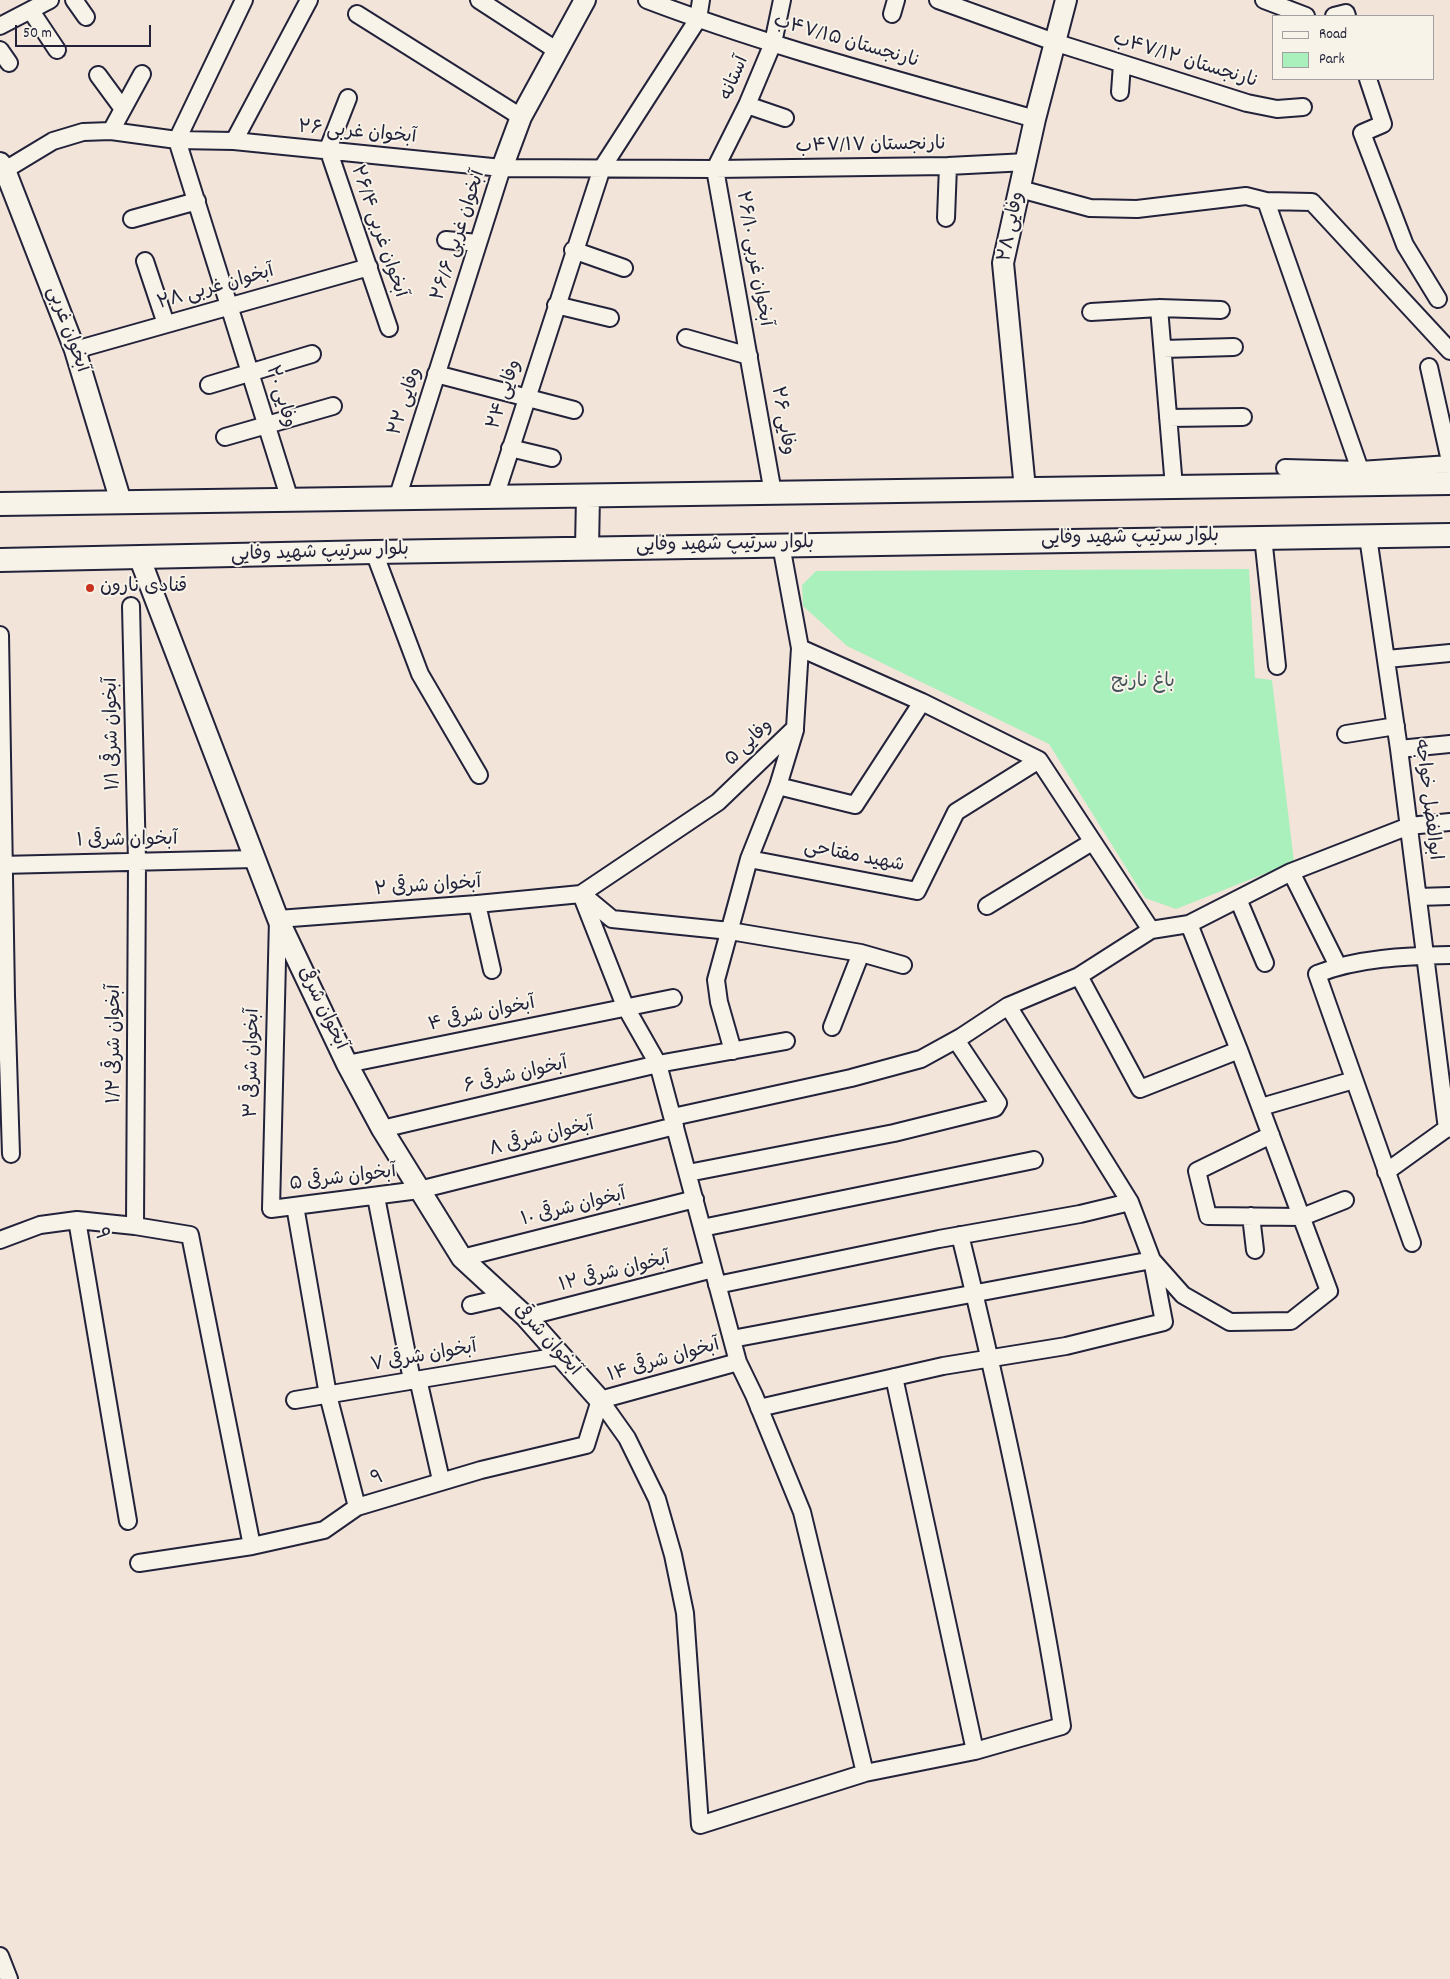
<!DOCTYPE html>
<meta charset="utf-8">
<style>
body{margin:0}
#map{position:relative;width:1450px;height:1979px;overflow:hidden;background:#f3e4d9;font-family:Dekko,sans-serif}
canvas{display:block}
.legend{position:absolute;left:1272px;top:15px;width:162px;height:65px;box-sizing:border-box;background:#f7f3e8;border:1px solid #a29fa3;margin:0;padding:6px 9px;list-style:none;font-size:15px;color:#22223b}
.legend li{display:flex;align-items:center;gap:10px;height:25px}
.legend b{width:25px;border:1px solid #a29fa3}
.scale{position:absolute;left:15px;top:25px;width:136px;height:22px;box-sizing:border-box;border:2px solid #22223b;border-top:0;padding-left:6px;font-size:15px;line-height:18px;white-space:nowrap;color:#22223b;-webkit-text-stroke:4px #f7f3e8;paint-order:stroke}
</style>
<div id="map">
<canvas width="1450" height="1979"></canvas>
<ul class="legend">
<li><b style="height:6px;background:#f7f3e8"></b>Road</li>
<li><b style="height:14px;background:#a9f0bc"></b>Park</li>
</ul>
<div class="scale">50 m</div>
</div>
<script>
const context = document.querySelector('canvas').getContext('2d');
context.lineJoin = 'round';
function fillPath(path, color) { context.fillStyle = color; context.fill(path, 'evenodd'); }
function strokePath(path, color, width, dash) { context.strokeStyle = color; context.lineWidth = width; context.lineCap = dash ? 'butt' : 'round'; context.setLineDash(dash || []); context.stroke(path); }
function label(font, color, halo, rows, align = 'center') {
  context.font = font + ' Dekko,"Playpen Sans Arabic",sans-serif'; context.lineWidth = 4; context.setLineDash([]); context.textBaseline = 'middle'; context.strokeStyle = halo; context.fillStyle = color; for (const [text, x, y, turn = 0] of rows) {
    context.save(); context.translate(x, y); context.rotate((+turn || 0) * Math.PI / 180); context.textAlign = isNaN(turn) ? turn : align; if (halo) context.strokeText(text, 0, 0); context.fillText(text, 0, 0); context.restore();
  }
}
fillPath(new Path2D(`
 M1249 569 1255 678 1272 680 1294 862 1176 909 1145 898 1049 744 847 646 803 606 802 585 816 571Z`), '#a9f0bc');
const minor = new Path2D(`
 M74 0 86 17
 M244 0 177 140 290 500
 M479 0 556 50
 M647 0C773 48 906 82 1035 119
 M938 0 1057 43 1247 103 1277 109 1303 107
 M1264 0 1306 16
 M31 11 57 50
 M357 14 521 117
 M892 14 896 0
 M1334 16 1346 13 1347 16
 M0 26 50 0
 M0 50 9 63
 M98 75 123 109
 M1368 79 1383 124 1362 133 1405 245 1438 299
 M1120 92 1122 64
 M348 98 328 149 389 328
 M747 105 785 118
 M111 131 142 74
 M234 141 309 0
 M715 169 773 493
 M715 169 747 105 773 43 782 0
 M5 170 53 141 83 132 111 131 177 140 234 141 502 168 715 169 948 166 1027 162
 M1020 189 1090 208 1137 209 1246 196 1266 201 1312 202 1450 351
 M1266 201 1365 484
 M946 218 948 166
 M132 219 197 201
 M446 240 478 243
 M573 250 624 268
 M145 261 166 324
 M556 305 610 318
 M1159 308 1174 487
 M1091 312 1159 308 1221 310
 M686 338 749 356
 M1163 349 1234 347
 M75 350 369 267
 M1429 367 1450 461
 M436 374 574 410
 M209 385 312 354
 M1168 418 1243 417
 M225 437 333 406
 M510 448 552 458
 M1285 468 1360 470 1450 464
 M495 497 602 168 698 19 701 0
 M397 499 502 168
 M1263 537 1277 666
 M1368 537 1399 749 1447 1129
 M374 552 420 674 479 775
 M131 606 137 862 135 1226
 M0 635 6 996 11 1154
 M800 648 922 702 1039 760 1151 930
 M1387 659 1450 653
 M1346 734 1396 726
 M1399 749 1450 744
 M778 786 855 805 922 702
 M749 859 917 891 956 812 1039 760
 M0 865 255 859
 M1291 872 1338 966
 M581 894 625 1006 658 1064 738 1362 754 1395 802 1512 865 1773
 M583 895 612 919 730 931 861 953 903 965
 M1418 897 1450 896
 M1238 899 1265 963
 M477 904 492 970
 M987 906 1092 842
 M1079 976 1140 1089 1239 1050
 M832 1027 861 953
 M733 1051 719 1002 716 980 749 859 778 786 795 730
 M347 1064 673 998
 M1261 1107 1354 1080
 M673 1117 851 1078 921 1059 961 1037 1008 1006 1079 976 1151 930 1189 924 1291 872 1409 826 1450 822
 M675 1126 419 1190 271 1209 278 919 477 904 581 894 718 802 795 728 800 648 781 545
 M382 1129 658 1064 786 1041
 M1271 1135 1197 1171 1208 1216 1302 1217 1345 1200
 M1386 1172 1450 1126
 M688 1173 894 1133 995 1108 998 1103 956 1040
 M376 1197 412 1380
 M295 1206 328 1395 357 1507
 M1251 1216 1255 1250
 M77 1220 128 1521
 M702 1228 1034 1160
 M0 1240 40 1225 77 1220 135 1226 190 1235 252 1546
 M1412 1243 1317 974C1357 958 1406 956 1450 955
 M462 1258 695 1199
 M717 1285 939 1239 1080 1214 1130 1202
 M471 1305 506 1297
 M526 1317 713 1269
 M732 1339 1152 1260 1183 1295 1230 1322 1291 1321 1329 1291 1239 1050 1189 924
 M894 1377 975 1751
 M418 1379 441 1480
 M295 1400 560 1356
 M600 1400 627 1438 657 1499 673 1555 685 1613 700 1825 865 1773 975 1751 1062 1726C1036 1561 1000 1397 960 1235
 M600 1400 738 1362
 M759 1408 943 1366 1066 1346 1164 1322 1152 1260 1130 1202 1008 1006
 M139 1563 252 1546 324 1530 357 1507 481 1470 586 1445 600 1400
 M0 1956 9 1979`);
const tertiary = new Path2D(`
 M0 163 5 170 75 350 121 502
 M502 168 521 117 585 0
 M1025 489 1003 263 1035 119 1066 0
 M140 559 278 919 347 1064 382 1129 462 1258 526 1317 600 1400`);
const secondary = new Path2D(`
 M0 504 1450 483
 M587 548 588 496
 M0 560 374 552 1450 535`);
strokePath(minor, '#22223b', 20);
strokePath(tertiary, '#22223b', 24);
strokePath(secondary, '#22223b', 26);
strokePath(minor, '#f7f3e8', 16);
strokePath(tertiary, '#f7f3e8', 20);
strokePath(secondary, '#f7f3e8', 22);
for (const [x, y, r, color] of [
 [90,588,5,"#c8321e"]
]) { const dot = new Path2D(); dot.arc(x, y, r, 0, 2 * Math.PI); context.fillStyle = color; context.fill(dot); strokePath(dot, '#f7f3e8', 2); }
label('19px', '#22223b', '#f7f3e8', [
 ["نارنجستان ۴۷/۱۵ب",846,43,16],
 ["نارنجستان ۴۷/۱۲ب",1185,62,17],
 ["آستانه",736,79,-67],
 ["آبخوان غربی ۲۶",357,134,5],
 ["نارنجستان ۴۷/۱۷ب",871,147,-1],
 ["وفایی ۲۸",1013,227,-79],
 ["آبخوان غربی ۲۶/۴",377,232,71],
 ["آبخوان غربی ۲۶/۶",460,236,-72],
 ["آبخوان غربی ۲۶/۱۰",752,259,80],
 ["آبخوان غربی ۲۸",216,289,-16],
 ["آبخوان غربی",66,330,70],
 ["وفایی ۲۴",506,395,-72],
 ["وفایی ۲۰",279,397,73],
 ["وفایی ۲۲",407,402,-72],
 ["وفایی ۲۶",781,421,80],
 ["بلوار سرتیپ شهید وفایی",1130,539,-1],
 ["بلوار سرتیپ شهید وفایی",725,546,-1],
 ["بلوار سرتیپ شهید وفایی",320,554,-2],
 ["آبخوان شرقی ۱/۱",114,734,-91],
 ["وفایی ۵",750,744,-44],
 ["ابوالفضل خواجه",1426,800,83],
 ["آبخوان شرقی ۱",127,842,-1],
 ["شهید مفتاحی",854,858,11],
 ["آبخوان شرقی ۲",428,888,-4],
 ["آبخوان شرقی",321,1009,64],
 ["آبخوان شرقی ۴",482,1016,-12],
 ["آبخوان شرقی ۱/۲",116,1044,-90],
 ["آبخوان شرقی ۳",254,1063,-89],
 ["آبخوان شرقی ۶",516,1077,-13],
 ["آبخوان شرقی ۸",542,1139,-14],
 ["آبخوان شرقی ۵",343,1180,-7],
 ["آبخوان شرقی ۱۰",574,1209,-14],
 ["۹",99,1234,80],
 ["آبخوان شرقی ۱۲",615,1274,-14],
 ["آبخوان شرقی",546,1341,48],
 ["آبخوان شرقی ۷",424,1358,-10],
 ["آبخوان شرقی ۱۴",664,1362,-16],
 ["۹",378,1480,-18]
]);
label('19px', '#22223b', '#f7f3e8', [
 ["قنادی نارون",100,588]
], 'left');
label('19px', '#44565b', '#f7f3e8', [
 ["باغ نارنج",1143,683]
]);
</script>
